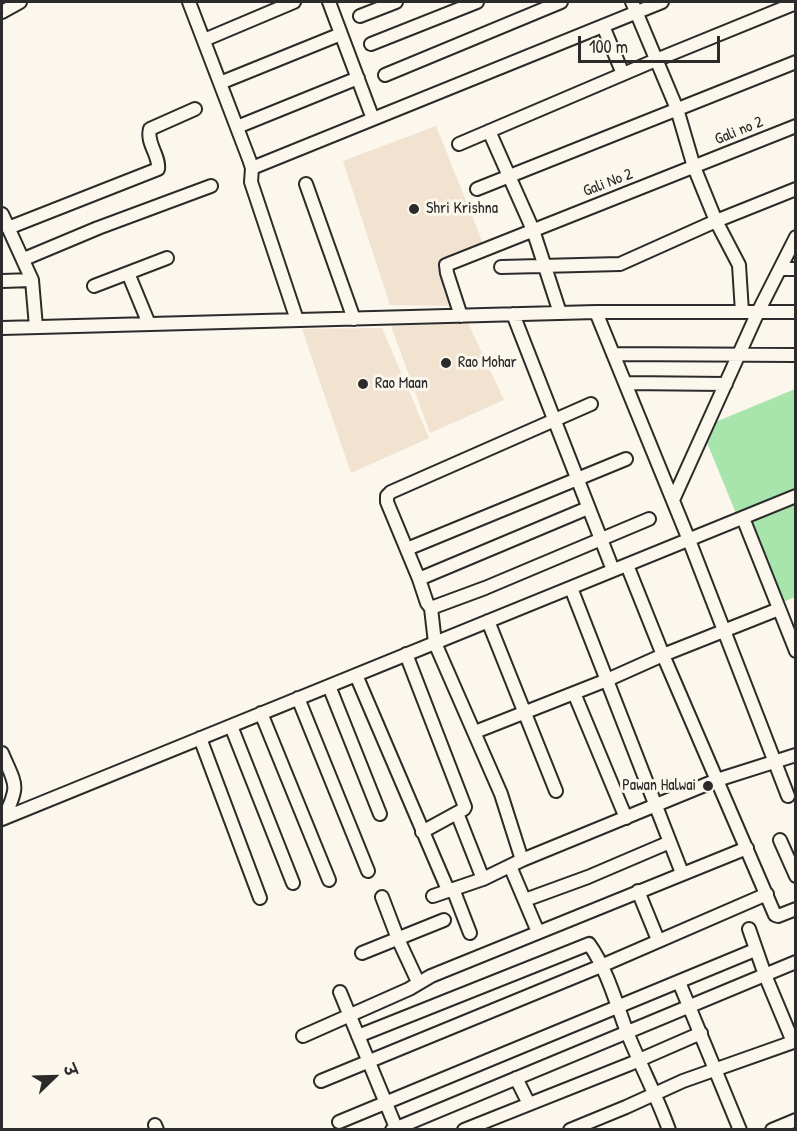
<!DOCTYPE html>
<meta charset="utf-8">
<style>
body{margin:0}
#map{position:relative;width:797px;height:1131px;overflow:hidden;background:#fbf7ec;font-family:"Patrick Hand","Playpen Sans Deva",sans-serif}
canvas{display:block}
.frame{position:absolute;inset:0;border:3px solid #2b2b2b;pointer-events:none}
.north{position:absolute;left:24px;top:1047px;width:60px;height:60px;-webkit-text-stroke:4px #fbf7ec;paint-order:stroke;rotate:67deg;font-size:16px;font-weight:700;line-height:24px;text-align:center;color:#2b2b2b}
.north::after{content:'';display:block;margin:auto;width:21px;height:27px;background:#2b2b2b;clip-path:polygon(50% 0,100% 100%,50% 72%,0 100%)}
.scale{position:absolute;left:578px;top:36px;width:142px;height:27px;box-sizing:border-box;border:3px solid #2b2b2b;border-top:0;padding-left:8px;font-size:18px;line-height:21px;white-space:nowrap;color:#2b2b2b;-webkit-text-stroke:4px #fbf7ec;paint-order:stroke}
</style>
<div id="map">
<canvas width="797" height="1131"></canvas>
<div class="frame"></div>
<div class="north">उ</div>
<div class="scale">100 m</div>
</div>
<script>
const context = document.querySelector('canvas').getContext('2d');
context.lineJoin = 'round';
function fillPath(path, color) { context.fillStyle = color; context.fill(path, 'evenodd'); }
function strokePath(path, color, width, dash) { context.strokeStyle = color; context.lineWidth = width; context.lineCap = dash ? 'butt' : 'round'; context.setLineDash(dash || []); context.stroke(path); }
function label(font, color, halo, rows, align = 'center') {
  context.font = font + ' "Patrick Hand",sans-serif'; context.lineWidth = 6; context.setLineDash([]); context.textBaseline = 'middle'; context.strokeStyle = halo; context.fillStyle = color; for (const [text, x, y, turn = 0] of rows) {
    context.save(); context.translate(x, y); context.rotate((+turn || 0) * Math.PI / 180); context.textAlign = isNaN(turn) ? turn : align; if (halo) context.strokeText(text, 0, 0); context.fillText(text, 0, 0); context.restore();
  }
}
fillPath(new Path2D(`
 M436 126 488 256 450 266 465 306 390 305 343 161Z
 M468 323 504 400 430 433 391 326Z
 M382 328 429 438 351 473 302 329Z`), '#f2e2d0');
fillPath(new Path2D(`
 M795 389V597L774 606 701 428Z`), '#a7e5ad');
const minor = new Path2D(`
 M189 2 249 159 252 168 251 182 297 320
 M329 2 373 119
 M632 2 677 109 694 167 716 221 739 265 742 312
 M2 12 20 2
 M360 16 396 2
 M603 26 623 74
 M204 40 294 2
 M371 44 477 2
 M385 75 561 2
 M220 83 341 34
 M237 127 358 78
 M489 131 533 230 560 313
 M459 144 656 60 796 3
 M252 168 662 2
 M306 184 354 319
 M477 189 796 62
 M2 214 32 280 36 327
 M8 228 158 169C160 156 146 143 150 129L195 109
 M24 259 98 228 211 186
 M501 267 620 264 716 221 796 189
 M780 269H796
 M128 273 149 324
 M2 281 32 280
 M94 286 167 258
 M596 312 689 540 788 796
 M513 314 613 570
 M461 316 447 273 446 265 796 126
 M2 328 596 312H796
 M613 354 796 355
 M625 383 726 384
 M673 500 758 312 796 237
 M743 518 796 651
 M407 549 626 459
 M627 565 663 655 779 609
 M419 579 588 508
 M571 588 682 873
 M431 608 485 588 649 519
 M488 621 556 791
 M406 654 465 807 464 809 422 832
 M356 675 448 890
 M329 686 380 814
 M574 693 626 818
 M298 698 368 871
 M261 713 329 880
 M231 726 293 883
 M475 732 607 680 663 655 775 915 778 916 796 909
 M200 738 260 898
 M2 753C16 786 20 784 4 818
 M457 813 483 879
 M2 819 796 496
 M780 840 796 876
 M522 860 501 794 435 643 431 608 427 603 419 579 387 502V496L391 492 591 404
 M510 866 538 932
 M453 889 470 933
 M638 891 658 940
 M433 896 483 879 522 860 717 780 796 755
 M382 897 398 939 418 982
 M525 900 588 877 670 842
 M749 929 765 975 793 1042
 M362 953 444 920
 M679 982 740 1130
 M340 992 397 1130
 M303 1036 409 989 431 976 747 848
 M358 1036 589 944C607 969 616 1003 627 1032 640 1065 657 1096 669 1130
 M516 1078 529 1104
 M321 1081 601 966 767 894
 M339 1122 755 950
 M155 1125 157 1130
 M392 1130 796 962
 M464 1130 630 1064 701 1033
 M570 1130 626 1107 683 1081 796 1041
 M772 1130 796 1120`);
strokePath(minor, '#2b2b2b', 16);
strokePath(minor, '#fbf7ec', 12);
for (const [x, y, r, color] of [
 [414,209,6,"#2b2b2b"],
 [446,363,6,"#2b2b2b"],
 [363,384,6,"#2b2b2b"],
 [708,786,6,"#2b2b2b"]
]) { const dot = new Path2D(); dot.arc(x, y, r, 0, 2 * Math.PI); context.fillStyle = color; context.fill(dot); strokePath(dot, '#fbf7ec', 2); }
label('16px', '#2b2b2b', '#fbf7ec', [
 ["Gali no 2",739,131,-22],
 ["Gali No 2",608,183,-21]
]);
label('16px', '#2b2b2b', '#fbf7ec', [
 ["Shri Krishna",426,209],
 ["Rao Mohar",458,363],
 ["Rao Maan",375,384],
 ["Pawan Halwai",696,786,"right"]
], 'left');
</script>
